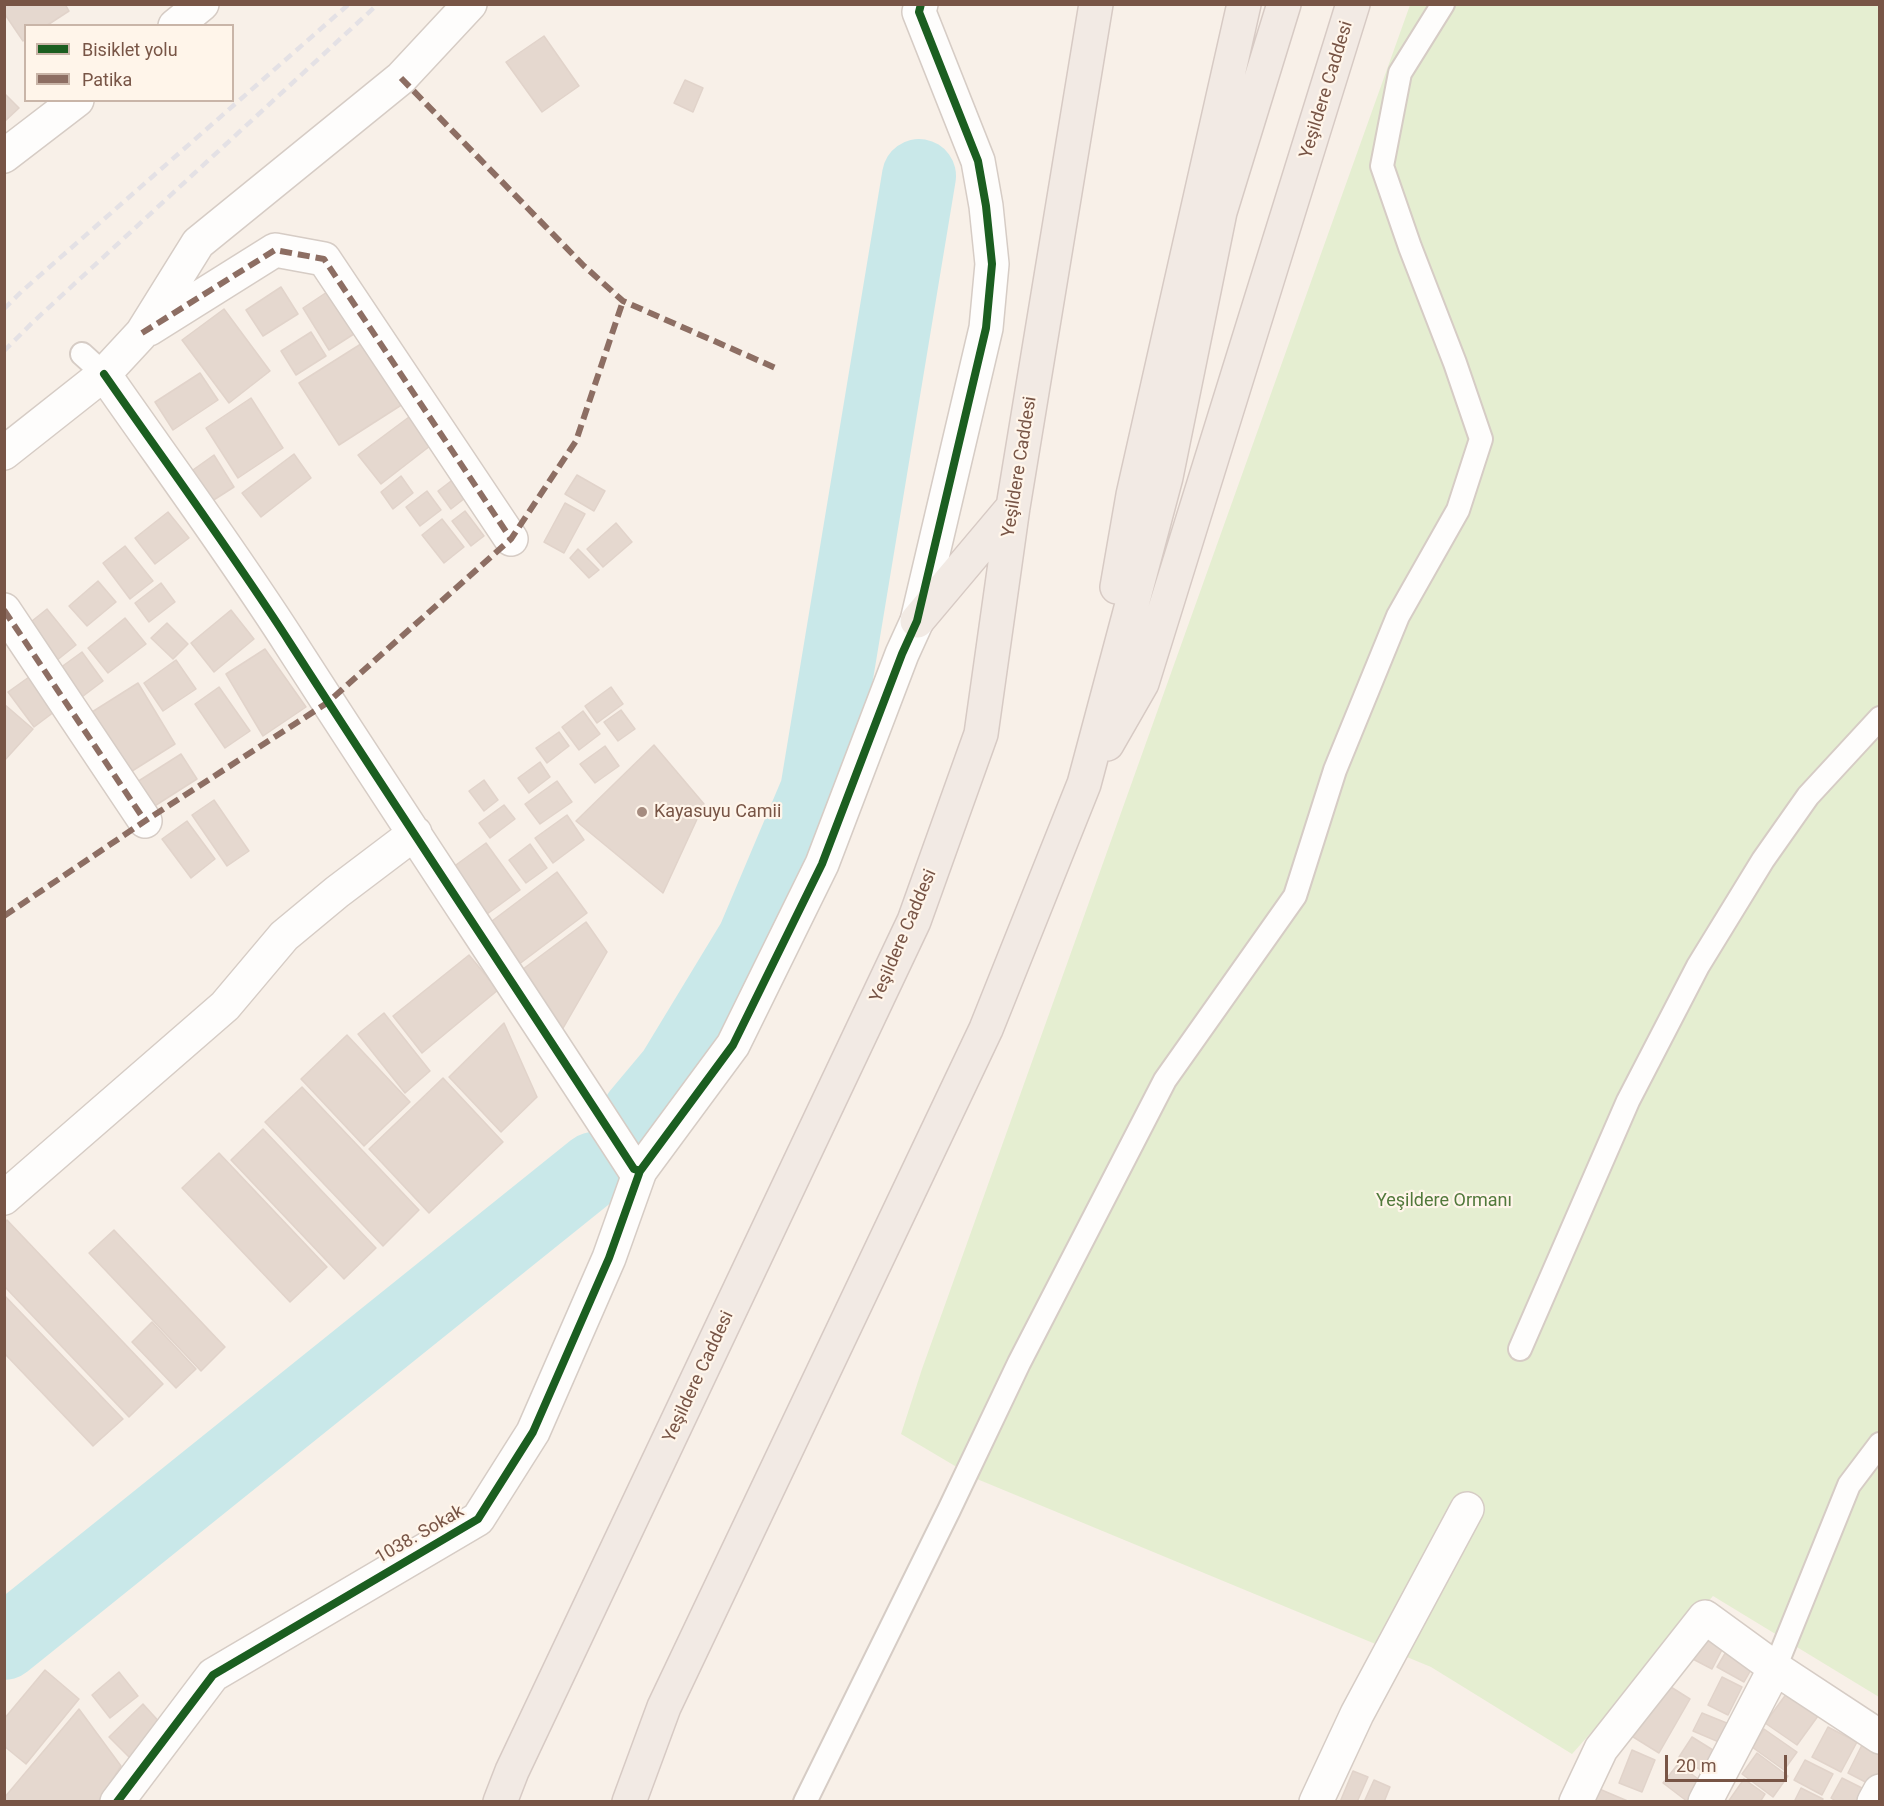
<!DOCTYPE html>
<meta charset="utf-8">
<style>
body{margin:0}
#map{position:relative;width:1884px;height:1806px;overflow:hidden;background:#f8f0e8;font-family:Roboto,sans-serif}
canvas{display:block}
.frame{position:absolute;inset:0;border:6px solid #785546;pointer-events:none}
.legend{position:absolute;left:24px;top:24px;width:210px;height:78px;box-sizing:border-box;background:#fff5ea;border:2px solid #c9b5a8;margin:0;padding:8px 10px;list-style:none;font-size:18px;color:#785546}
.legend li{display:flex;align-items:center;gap:12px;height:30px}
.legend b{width:30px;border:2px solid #c9b5a8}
.scale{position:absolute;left:1665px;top:1755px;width:122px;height:27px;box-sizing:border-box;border:3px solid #785546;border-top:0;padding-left:8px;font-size:18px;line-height:21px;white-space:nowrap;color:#785546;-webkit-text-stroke:4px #fff5ea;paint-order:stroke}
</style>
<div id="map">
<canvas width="1884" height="1806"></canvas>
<div class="frame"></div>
<ul class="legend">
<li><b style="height:8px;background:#1b5e20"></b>Bisiklet yolu</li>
<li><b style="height:8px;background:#8d6e63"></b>Patika</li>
</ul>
<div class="scale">20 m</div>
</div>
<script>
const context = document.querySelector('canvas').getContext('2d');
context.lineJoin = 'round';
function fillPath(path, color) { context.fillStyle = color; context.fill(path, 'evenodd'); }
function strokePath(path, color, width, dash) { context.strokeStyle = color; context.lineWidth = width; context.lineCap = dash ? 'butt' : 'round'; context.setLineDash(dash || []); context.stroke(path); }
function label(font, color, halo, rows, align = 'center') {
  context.font = font + ' Roboto,sans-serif'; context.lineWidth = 4.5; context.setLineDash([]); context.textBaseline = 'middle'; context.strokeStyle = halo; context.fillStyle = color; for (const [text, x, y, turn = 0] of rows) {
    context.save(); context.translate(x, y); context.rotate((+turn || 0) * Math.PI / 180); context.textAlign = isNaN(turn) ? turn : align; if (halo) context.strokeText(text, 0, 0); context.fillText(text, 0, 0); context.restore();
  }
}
fillPath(new Path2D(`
 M1410 5H1879V1697L1713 1596 1572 1754 1431 1667 977 1479 901 1434 922 1369Z`), '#e5eed1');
strokePath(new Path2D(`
 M638 1115 674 1072 754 940 817 791 919 176
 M4 1643 594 1169`), '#c9e8e9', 74);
const building = new Path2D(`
 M4 4H65L69 11 46 26H26V39L23 41 4 13Z
 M544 36 579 86 542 112 506 62Z
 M685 80 703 88 693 112 674 103Z
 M4 93 19 108 4 122Z
 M281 287 298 314 263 336 246 310Z
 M330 290 357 332 329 350 303 308Z
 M224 309 270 371 229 403 182 340Z
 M311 332 326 356 296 375 281 351Z
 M364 342 403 404 339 445 299 383Z
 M200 373 218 400 173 430 155 402Z
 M251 398 283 448 238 478 206 428Z
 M409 417 430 446 381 484 358 455Z
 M294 454 311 478 261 517 242 493Z
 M214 455 234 487 209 503 190 472Z
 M577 475 605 491 594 511 565 494Z
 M401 476 413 493 393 509 381 492Z
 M455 478 469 495 451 509 438 491Z
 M427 491 441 510 420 526 406 507Z
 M565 503 585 514 564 553 544 542Z
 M465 511 484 536 471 546 452 521Z
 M168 512 189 538 155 564 135 538Z
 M442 519 464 547 444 563 422 535Z
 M616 523 632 542 603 567 587 549Z
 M125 546 153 581 130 599 103 563Z
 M578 549 599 570 589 578 570 558Z
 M98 581 116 602 87 626 69 606Z
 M161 583 175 602 149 622 135 603Z
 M47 609 76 645 56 661 27 625Z
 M231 610 254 639 214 672 191 643Z
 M125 618 146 644 108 673 88 648Z
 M167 623 188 644 173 659 151 638Z
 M265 649 306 707 263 736 226 674Z
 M82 652 103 681 74 703 53 673Z
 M176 660 196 689 163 711 144 683Z
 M29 677 54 712 34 727 8 692Z
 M138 683 175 744 129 773 92 712Z
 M219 687 250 731 225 748 195 704Z
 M611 687 623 704 597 723 585 706Z
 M4 704 33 729 4 761Z
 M621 710 635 729 618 741 604 722Z
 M583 711 600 734 579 750 562 727Z
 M559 732 569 746 547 763 536 748Z
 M654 745 704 804 663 893 576 821Z
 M605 746 619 766 595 783 580 764Z
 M181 754 197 779 153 807 137 782Z
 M540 762 550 777 529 793 518 778Z
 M484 780 498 800 484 811 469 791Z
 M557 781 572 802 540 824 525 804Z
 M214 800 249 851 227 866 192 815Z
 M504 805 515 819 490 838 479 823Z
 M567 815 584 840 553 863 535 838Z
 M187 821 215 859 191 878 162 839Z
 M486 843 520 890 483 917 449 870Z
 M530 844 547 868 526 883 509 860Z
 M557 872 587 913 518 965 488 924Z
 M586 922 607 952 562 1030 519 972Z
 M469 955 498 990 422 1053 393 1016Z
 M384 1013 430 1071 405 1093 358 1034Z
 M504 1023 537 1097 501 1132 449 1077Z
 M347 1035 410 1102 364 1146 301 1079Z
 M443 1078 503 1142 429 1213 369 1149Z
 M302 1087 419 1210 383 1246 265 1122Z
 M263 1129 376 1248 344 1279 231 1160Z
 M219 1153 327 1267 290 1302 182 1188Z
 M7 1220 163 1384 129 1417 4 1286V1223Z
 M114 1230 225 1347 201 1371 89 1253Z
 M4 1295 123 1419 93 1446 4 1353Z
 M152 1322 196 1369 176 1388 132 1342Z
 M1701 1631 1725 1644 1712 1669 1687 1656Z
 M1730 1645 1756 1661 1744 1682 1717 1667Z
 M45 1670 79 1699 26 1764 4 1746V1719Z
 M119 1672 138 1696 110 1718 92 1695Z
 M1722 1677 1742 1687 1728 1715 1708 1705Z
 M1663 1682 1690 1699 1659 1753 1630 1735Z
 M1787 1693 1818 1716 1797 1745 1765 1723Z
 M143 1704 163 1726 130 1758 109 1737Z
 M79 1709 121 1766 98 1802H4V1798Z
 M1702 1713 1734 1726 1726 1745 1693 1731Z
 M1828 1727 1857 1742 1841 1772 1812 1757Z
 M1764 1729 1797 1752 1784 1770 1752 1747Z
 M1692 1737 1721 1755 1709 1775 1679 1757Z
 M1862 1745 1880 1754V1783L1877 1788 1848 1773Z
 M1632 1750 1655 1760 1642 1792 1619 1783Z
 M1757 1753 1788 1776 1773 1797 1742 1774Z
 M1805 1760 1833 1774 1822 1795 1794 1780Z
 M1678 1764 1705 1784 1692 1802H1688L1663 1783Z
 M1353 1771 1368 1777 1357 1802H1340Z
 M1842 1778 1870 1792 1865 1802H1837L1831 1798Z
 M1744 1779 1765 1794 1760 1802H1728Z
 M1374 1780 1390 1787 1384 1802H1364Z
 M1597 1788 1630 1802H1592Z
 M1801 1788 1823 1799 1821 1802H1794Z`);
fillPath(building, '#e5d8cf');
strokePath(building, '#e1d3ca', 1.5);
const service = new Path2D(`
 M82 354 104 374
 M1520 1349 1628 1101 1698 966 1763 860 1808 796 1880 718
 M1775 1668 1849 1485 1880 1444
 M805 1802 949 1510 1019 1363 1165 1080 1295 896 1335 770 1398 616 1458 510 1481 439 1455 363 1410 247 1382 166 1400 73 1443 4`);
const minor = new Path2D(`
 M175 26 202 4
 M4 156 77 100
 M149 329 275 250 324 259 511 539
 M104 374C166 463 231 551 290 643 403 819 520 993 634 1169L640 1171
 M4 453 104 374 142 333 198 243 401 78 470 4
 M4 610 145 821
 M4 1198 225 1006 284 936 337 892 415 833
 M1316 1802 1357 1714 1467 1509
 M1576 1802 1601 1749 1705 1617 1775 1668 1880 1737
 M1705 1802 1775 1668
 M1874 1802 1880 1791`);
const tertiary = new Path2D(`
 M117 1802 213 1675 478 1519 533 1432 609 1258 640 1171 733 1045 822 864 902 654 917 621 986 328 992 264 986 206 978 161 919 12 921 4`);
const trunk = new Path2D(`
 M1117 587 1133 495 1244 4
 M917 621 1013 507
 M1107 744 1142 683 1353 4
 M500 1802 512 1771 914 921 981 734 1013 507 1096 4
 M629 1802 664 1707 986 1029 1084 784 1166 477 1220 212 1284 4`);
strokePath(service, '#d6ccc5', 26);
strokePath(minor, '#d6ccc5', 36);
strokePath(tertiary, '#d6ccc5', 36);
strokePath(trunk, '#d7cac4', 36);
strokePath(service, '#fefdfc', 22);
strokePath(minor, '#fefdfc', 33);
strokePath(tertiary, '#fefdfc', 33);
strokePath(trunk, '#f2eae4', 33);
strokePath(new Path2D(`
 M4 309 21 292 349 4
 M4 351 33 322 378 4`), '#e4e1e5', 4.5, [9, 6]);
strokePath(new Path2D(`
 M401 78 584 266 623 301 778 369
 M142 333 275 250 324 259 511 539
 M4 610 145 821
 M4 916 145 821 327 703 511 539 576 441 623 301`), '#8d6e63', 6, [12, 6]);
strokePath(new Path2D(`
 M104 374C166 463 231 551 290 643 403 819 520 993 634 1169L640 1171
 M117 1802 213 1675 478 1519 533 1432 609 1258 640 1171 733 1045 822 864 902 654 917 621 986 328 992 264 986 206 978 161 919 12 921 4`), '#1b5e20', 8);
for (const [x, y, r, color] of [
 [642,812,6,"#a58b7f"]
]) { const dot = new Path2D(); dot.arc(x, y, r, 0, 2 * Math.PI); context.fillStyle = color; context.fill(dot); strokePath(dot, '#fff5ea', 2); }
label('18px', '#785546', '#fff5ea', [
 ["Yeşildere Caddesi",1327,90,-73],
 ["Yeşildere Caddesi",1020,467,-81],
 ["Yeşildere Caddesi",904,936,-67],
 ["Yeşildere Caddesi",699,1377,-65],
 ["1038. Sokak",420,1535,-30]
]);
label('18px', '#785546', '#fff5ea', [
 ["Kayasuyu Camii",654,812]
], 'left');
label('18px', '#51793b', '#fff5ea', [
 ["Yeşildere Ormanı",1444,1201]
]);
</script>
